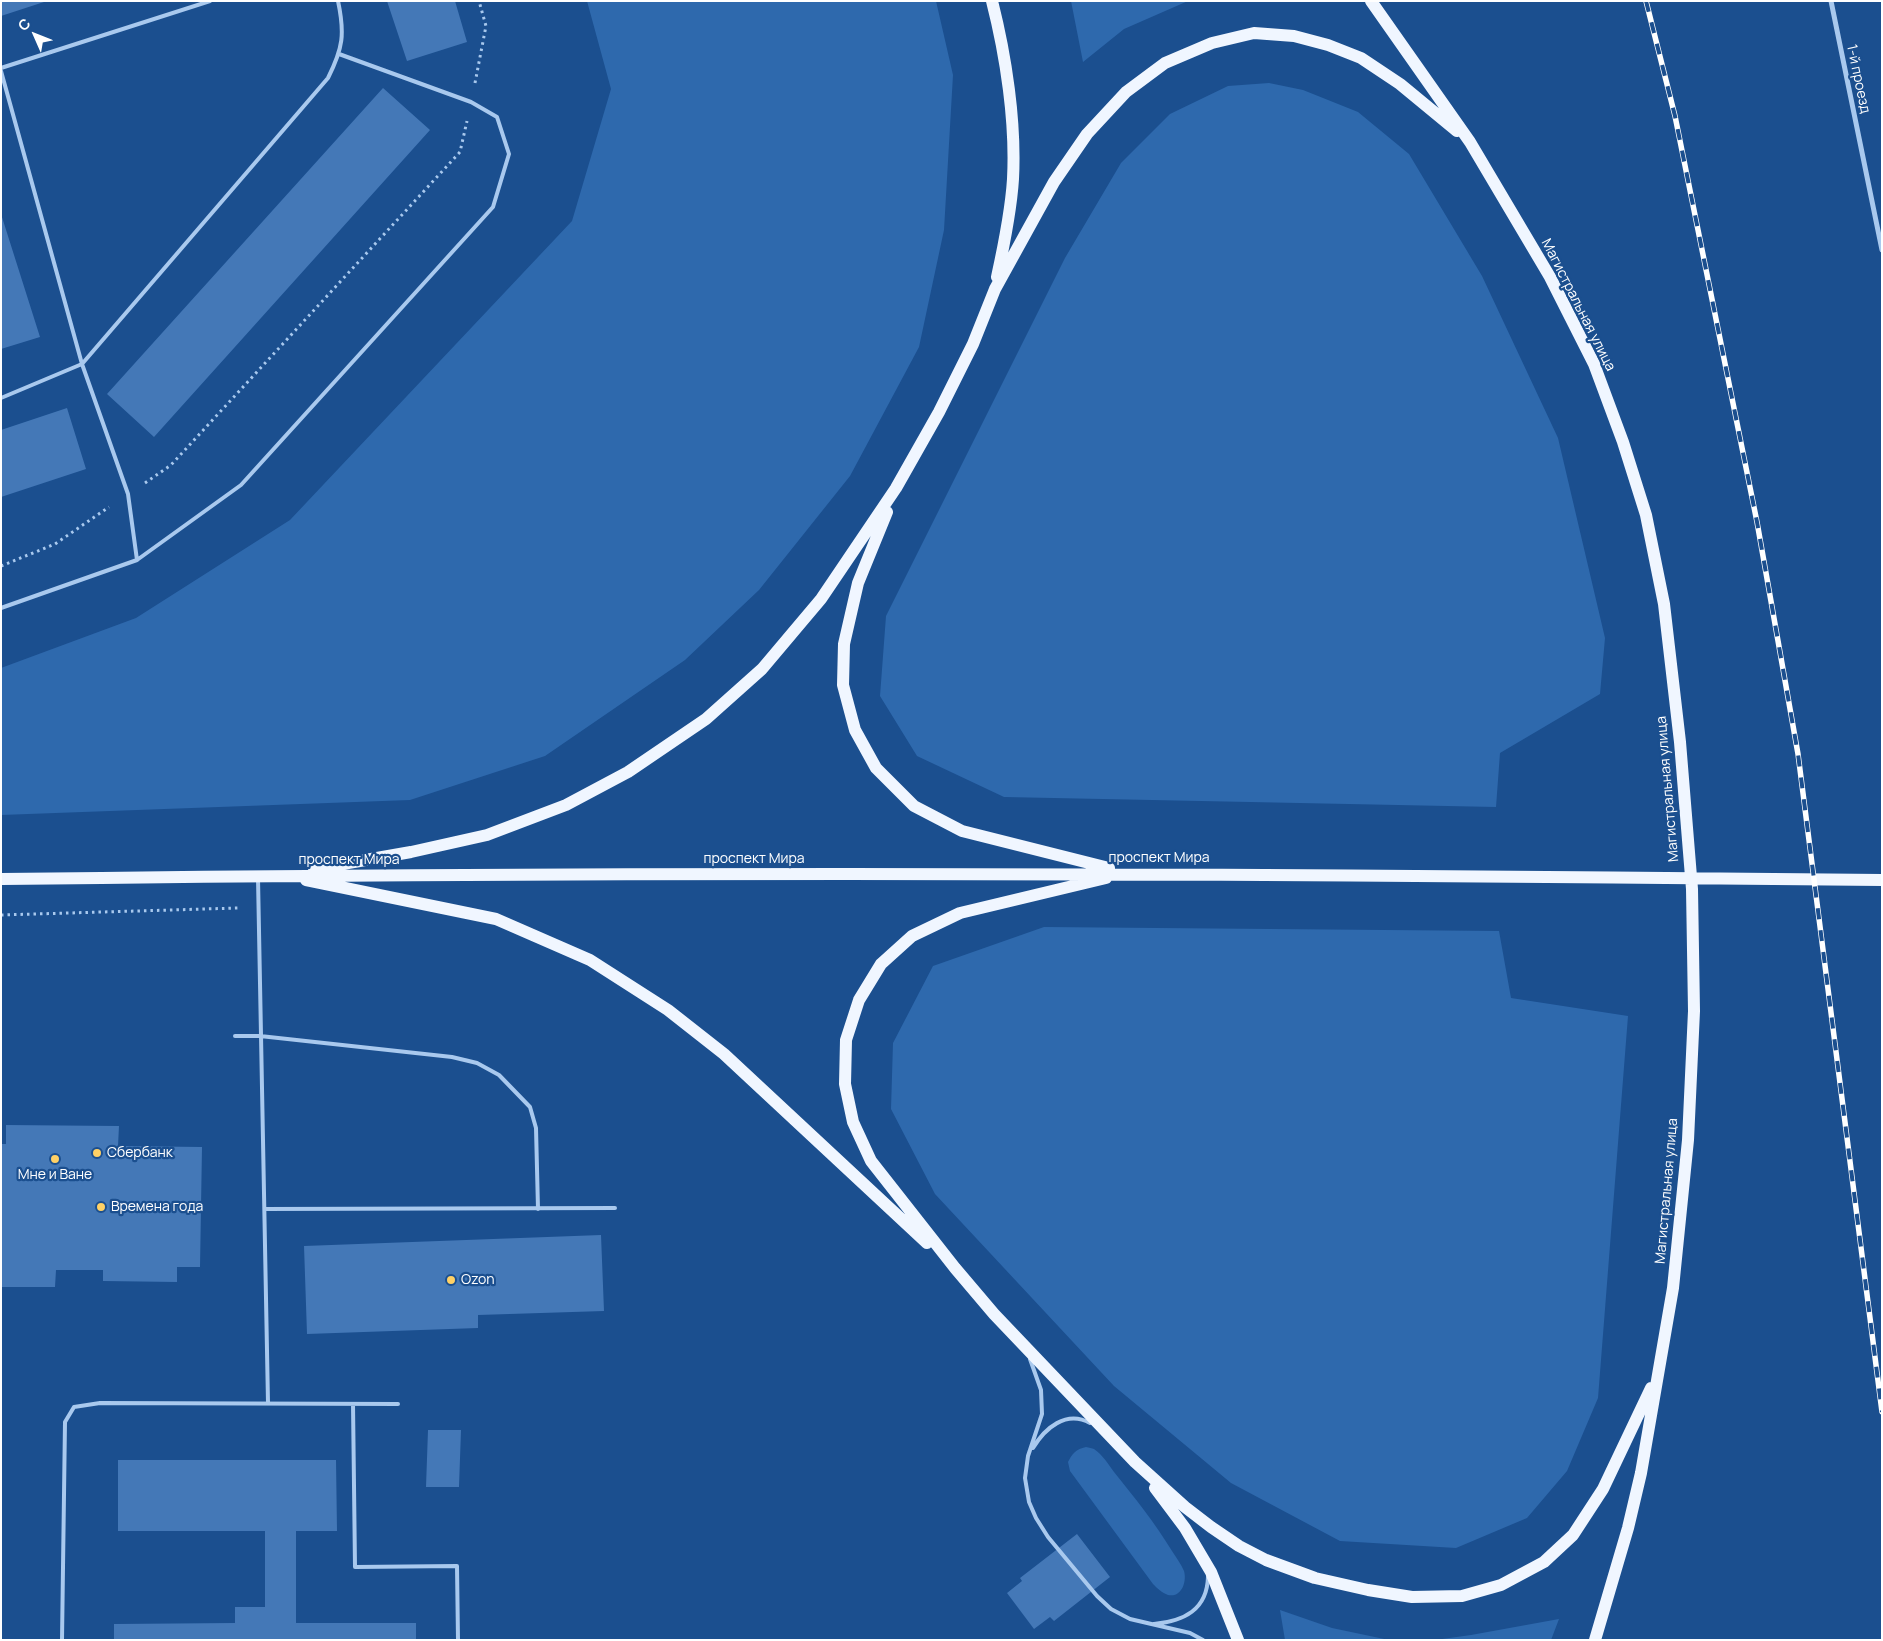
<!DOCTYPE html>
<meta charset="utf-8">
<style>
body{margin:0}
#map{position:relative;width:1883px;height:1641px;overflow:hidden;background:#1b4f8f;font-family:Manrope,sans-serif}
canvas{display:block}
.frame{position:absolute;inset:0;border:2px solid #fff;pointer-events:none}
.north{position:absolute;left:10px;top:10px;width:50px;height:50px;-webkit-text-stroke:4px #1b4f8f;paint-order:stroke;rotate:314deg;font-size:14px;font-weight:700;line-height:20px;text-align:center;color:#fff}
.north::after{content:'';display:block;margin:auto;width:18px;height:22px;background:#fff;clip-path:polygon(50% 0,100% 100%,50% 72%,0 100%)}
</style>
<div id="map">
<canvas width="1883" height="1641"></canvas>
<div class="frame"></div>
<div class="north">С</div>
</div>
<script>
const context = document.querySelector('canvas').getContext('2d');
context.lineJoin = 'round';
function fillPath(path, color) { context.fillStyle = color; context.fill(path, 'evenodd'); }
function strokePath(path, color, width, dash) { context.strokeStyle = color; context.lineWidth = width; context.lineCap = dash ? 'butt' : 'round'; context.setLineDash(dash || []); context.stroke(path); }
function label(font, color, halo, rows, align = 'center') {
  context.font = font + ' Manrope,sans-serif'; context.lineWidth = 4.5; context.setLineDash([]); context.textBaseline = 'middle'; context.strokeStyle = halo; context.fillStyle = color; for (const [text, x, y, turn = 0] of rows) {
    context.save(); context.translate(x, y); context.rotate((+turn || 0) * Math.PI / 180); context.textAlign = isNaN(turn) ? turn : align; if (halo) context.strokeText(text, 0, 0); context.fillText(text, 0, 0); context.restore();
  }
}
fillPath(new Path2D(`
 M587 1H936L953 75 944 230 919 347 850 476 759 590 685 660 545 756 410 800 1 815V668L136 618 290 520 572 221 611 89Z
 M1071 1H1188L1124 29 1083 62Z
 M1269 83 1303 90 1358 112 1409 154 1482 276 1558 438 1605 638 1600 694 1500 753 1496 807 1004 797 917 756 880 696 886 616 1065 258 1121 163 1170 114 1228 86Z
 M1044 927 1499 931 1511 998 1628 1016 1598 1398 1567 1471 1527 1518 1456 1548 1340 1541 1231 1483 1114 1386 935 1194 891 1109 893 1043 933 966Z
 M1086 1447C1089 1448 1092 1448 1094 1449 1102 1454 1109 1465 1114 1472 1135 1498 1155 1523 1172 1551 1176 1557 1181 1564 1184 1571 1187 1581 1182 1598 1168 1595 1162 1593 1157 1588 1153 1584L1070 1471 1068 1462C1072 1454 1076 1449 1086 1447Z
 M1280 1610 1332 1628 1389 1640H1285Z
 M1559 1619 1551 1640H1435L1471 1635Z`), '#2e69ad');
fillPath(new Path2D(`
 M1 1H44V2L1 16Z
 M387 1H455L467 42 407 61Z
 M383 88 430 130 154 437 107 394Z
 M1 214 40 337 1 349Z
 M67 408 86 469 1 497V430Z
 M6 1125 119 1126 118 1146 202 1147 200 1267H177V1282L103 1281V1270H56L55 1287H1V1144H6Z
 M601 1235 604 1311 478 1315V1328L307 1334 304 1246Z
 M428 1430H461L459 1487H426Z
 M118 1460H336L337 1531H296V1623H416V1640H114V1624L235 1623V1607H265V1531H118Z
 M1077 1534 1110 1577 1054 1621 1050 1617 1034 1629 1007 1593 1022 1581 1020 1578Z`), '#4478b7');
strokePath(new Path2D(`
 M475 83 486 26 479 1
 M145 483 171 465 460 152 467 121
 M1 566 55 544 109 507
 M1 915 238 908`), '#a9c9ee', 3, [2.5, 4]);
strokePath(new Path2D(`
 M1 68 210 1
 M1 71 82 364 128 494 137 560
 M1 398 82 364 328 78C343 48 345 34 338 1
 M1 608 137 560 241 485 493 207 509 154 497 117 471 102 339 54
 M258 878 268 1403
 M235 1036H260L452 1057 477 1063 499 1075 530 1107 536 1128 538 1209
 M265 1209 615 1208
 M1030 1359 1041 1390 1042 1414 1028 1456 1025 1478 1029 1502 1036 1518 1048 1537 1097 1596 1111 1609 1130 1619 1190 1633 1203 1640
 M353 1404 355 1567 457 1566 458 1640
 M1033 1448C1045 1428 1066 1410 1090 1423
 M1154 1624C1184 1621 1207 1610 1208 1577
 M62 1640 65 1422 74 1407 100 1403 398 1404`), '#a9c9ee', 4);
strokePath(new Path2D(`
 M1831 1 1882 250`), '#a9c9ee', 5);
strokePath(new Path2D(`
 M992 1C1006 56 1016 122 1013 179 1011 212 1004 245 997 277
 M1371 1 1470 142 1550 277 1594 364 1623 442 1646 515 1664 604 1680 742 1692 889 1694 1011 1688 1140 1673 1288 1641 1473 1628 1528 1595 1640
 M887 512 858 583 844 644 843 685 855 730 876 768 914 806 962 831 1109 868
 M314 869 411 852 487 835 566 805 628 772 706 719 762 669 821 599 896 488 939 412 973 344 995 289 1054 182 1087 134 1126 92 1165 63 1212 43 1254 33 1294 36 1328 45 1361 58 1400 84 1457 131
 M1106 878 960 913 912 936 881 964 859 1000 846 1040 845 1084 853 1122 871 1161 955 1268 994 1314 1135 1462 1185 1507 1211 1527 1239 1546 1266 1560 1315 1578 1368 1590 1412 1597 1462 1596 1501 1585 1544 1562 1573 1535 1603 1489 1651 1388
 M1 879C628 871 1255 873 1882 880
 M306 880 496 919 590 960 668 1010 724 1054 927 1243
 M1155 1488 1185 1528 1211 1572 1238 1640`), '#f0f6ff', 12);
const rail = new Path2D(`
 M1646 1 1675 116 1757 522 1798 754 1882 1412`);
strokePath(rail, '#fff', 5.5);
strokePath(rail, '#1b4f8f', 4, [11]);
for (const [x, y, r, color] of [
 [97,1153,5,"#ffd166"],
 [55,1159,5,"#ffd166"],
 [101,1207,5,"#ffd166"],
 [451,1280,5,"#ffd166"]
]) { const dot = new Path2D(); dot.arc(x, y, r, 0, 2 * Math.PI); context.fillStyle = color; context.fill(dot); strokePath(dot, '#1b4f8f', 2); }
label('14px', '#fff', '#1b4f8f', [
 ["1-й проезд",1858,79,78],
 ["Магистральная улица",1578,305,63],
 ["Магистральная улица",1668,789,-95],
 ["проспект Мира",1159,858],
 ["проспект Мира",754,859],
 ["проспект Мира",349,860],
 ["Магистральная улица",1667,1191,-85]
]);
label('14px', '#fff', '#1b4f8f', [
 ["Сбербанк",107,1153],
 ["Мне и Ване",55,1175,"center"],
 ["Времена года",111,1207],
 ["Ozon",461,1280]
], 'left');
</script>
